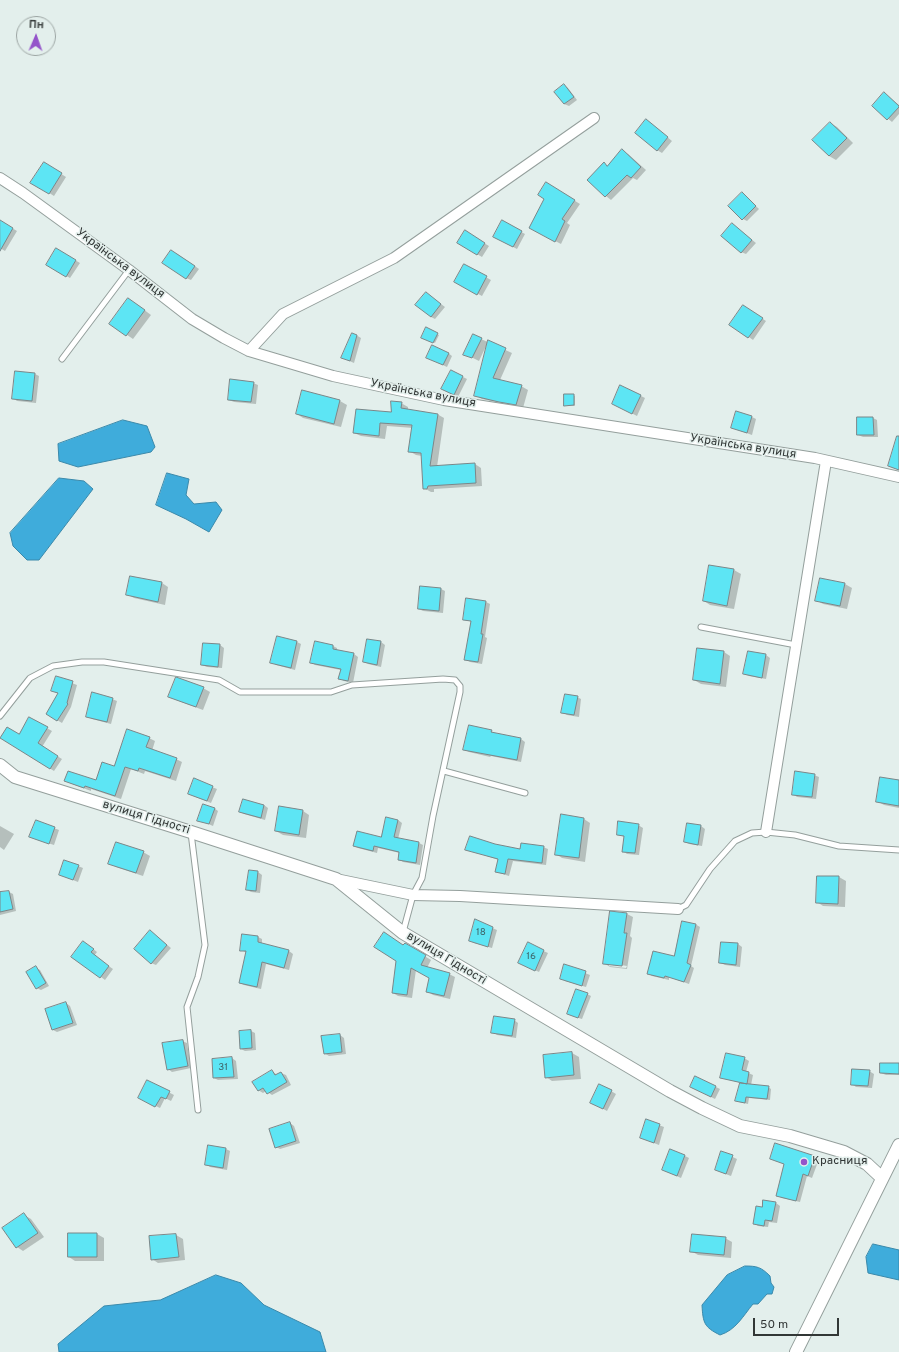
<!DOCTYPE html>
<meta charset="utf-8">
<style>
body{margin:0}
#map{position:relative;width:899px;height:1352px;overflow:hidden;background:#e3efec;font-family:Overpass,sans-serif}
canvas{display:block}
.north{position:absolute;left:16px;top:16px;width:40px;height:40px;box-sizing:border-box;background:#e3efec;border:1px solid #9ca5a3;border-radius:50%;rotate:2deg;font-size:11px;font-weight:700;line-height:16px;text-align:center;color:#323736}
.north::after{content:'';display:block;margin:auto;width:14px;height:18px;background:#9454ca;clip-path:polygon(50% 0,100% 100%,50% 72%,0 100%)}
.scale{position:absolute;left:753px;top:1318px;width:86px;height:18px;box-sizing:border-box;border:2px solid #323736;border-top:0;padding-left:5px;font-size:12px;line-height:14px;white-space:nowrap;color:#323736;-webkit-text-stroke:3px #e3efec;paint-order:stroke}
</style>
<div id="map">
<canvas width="899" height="1352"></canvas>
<div class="north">Пн</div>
<div class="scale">50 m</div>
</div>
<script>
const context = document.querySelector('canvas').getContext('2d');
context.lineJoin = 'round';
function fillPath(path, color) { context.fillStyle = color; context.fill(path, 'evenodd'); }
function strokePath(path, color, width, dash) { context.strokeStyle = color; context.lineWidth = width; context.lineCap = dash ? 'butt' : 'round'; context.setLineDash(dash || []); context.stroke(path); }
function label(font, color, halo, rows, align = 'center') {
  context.font = font + ' Overpass,sans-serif'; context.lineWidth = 3; context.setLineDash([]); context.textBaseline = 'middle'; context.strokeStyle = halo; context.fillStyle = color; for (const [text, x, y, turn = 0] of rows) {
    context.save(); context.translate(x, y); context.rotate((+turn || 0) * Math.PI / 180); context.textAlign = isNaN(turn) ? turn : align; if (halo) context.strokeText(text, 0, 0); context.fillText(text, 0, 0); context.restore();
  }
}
const water = new Path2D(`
 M123 420 147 426 155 447 151 452 78 467 59 461 58 444Z
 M167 473 189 479 186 495 194 504 216 502 222 510 209 532 186 519 156 505Z
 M59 478 84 481 93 489 39 560H27L13 546 10 533Z
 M873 1244 899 1250V1280L868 1273 866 1257Z
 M745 1266C757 1266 761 1267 770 1276L771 1283 774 1287 772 1294H767L758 1304H753C743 1316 736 1330 720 1335 704 1327 703 1323 702 1305L727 1275Z
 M216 1275 241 1283 264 1305 320 1332 326 1352H59L58 1344 104 1306 160 1300Z`);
fillPath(water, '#3facdb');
strokePath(water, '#3b89aa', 1);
fillPath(new Path2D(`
 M564 85 568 88 577 100 569 106 564 104Z
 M885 94 899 105V114L892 122 873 106Z
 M647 120 672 141 662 153 657 150Z
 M830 123 837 127 853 143 836 160 829 156 814 140Z
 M622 151 628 154 646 170 637 180 633 178 611 200 606 196 604 164 608 166Z
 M44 163 66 177 54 196 32 182Z
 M546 183 580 204 567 223 570 225 561 244 536 231 545 199Z
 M742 193 759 209 747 221 743 219Z
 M0 221 17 231 5 251 0 248Z
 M502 222 525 234 517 249 494 237Z
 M732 224 756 243 746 254 741 252Z
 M465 232 489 246 482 257 458 243Z
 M56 249 80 263 70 278 47 265Z
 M176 253 199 269 191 280 186 278Z
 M464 265 491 280 482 296 455 282Z
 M426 293 445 307 435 319 431 317Z
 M135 303 151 315 133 339 111 324Z
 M748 309 766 321 753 340 731 324Z
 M427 329 439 335 435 343 423 337Z
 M356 335 361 338 354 363 347 360Z
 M481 339 512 353 500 380 521 386 528 390 523 408 482 399 475 395 487 344 479 361 465 354Z
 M448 353 452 356 447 367 432 360Z
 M35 374 39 376 36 403 17 401 13 398Z
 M463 377 467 379 458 397 447 391Z
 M253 383 258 385 256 404 234 402 229 400Z
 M303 391 340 401 347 405 341 427 303 418 297 414Z
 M573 395 575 396V406L565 405Z
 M641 396 645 398 637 416 616 405Z
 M401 403 408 407V410L437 414 444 418 437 467 475 464 481 468 482 486 434 489V492H431L424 488 422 456 416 455 409 451 413 428 387 426 385 439 361 436 354 433 392 413Z
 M752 417 756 419 752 435 732 428Z
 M858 418H873L877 420 878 437H863L858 435Z
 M734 570 741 574 734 609 710 605 704 601Z
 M821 579 845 584 852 588 847 609 823 604 816 600Z
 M162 583 168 587 165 605 134 598 127 594Z
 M441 589 445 591 443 613 423 611 419 609Z
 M486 602 490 604 485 637 487 638 482 664 470 662 465 659 472 622 464 619Z
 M278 637 297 642 301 644 295 670 276 665 272 662Z
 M367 640 381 642 385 645 381 667 368 664 364 662Z
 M316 642 333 646 337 648V651L354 654 358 657 353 683 344 681 340 679 341 670 315 665 311 662Z
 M204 644 220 645 224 648 222 668 207 667 202 665Z
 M724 652 730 656 726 687 701 684 694 680Z
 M748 652 766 655 770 658 766 679 749 676 744 674Z
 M56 677 77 685 71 707 62 723 47 714 59 694 52 691Z
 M203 688 210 692 203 710 176 700 169 697Z
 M577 697 581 699 579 717 567 715 562 712Z
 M112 699 117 701 111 724 92 719 87 716Z
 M29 718 52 731 42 747 62 759 54 771 1 738 19 735Z
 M470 726 491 731 496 734 521 739 525 742 521 762 491 756 490 757 469 752 465 750Z
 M149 738 155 741 152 751 176 759 182 762 176 781 145 771 144 774 131 769 121 799 91 789V791L72 784 66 781H97Z
 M814 775 819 777 816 799 797 797 793 794Z
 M899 781V808L884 805 877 801Z
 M212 787 217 789 211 803 193 796Z
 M243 800 264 805 268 808 265 820 244 814 240 812Z
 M214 808 218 811 213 826 199 820Z
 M303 811 309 815 306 838 283 835 276 831Z
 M584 819 590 823 585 862 562 858 556 854Z
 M398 820 402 823 398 839 419 843 423 845 420 865 403 862 399 859 400 853 378 848 377 853 358 848 354 846 382 839Z
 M36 821 59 830 54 845 35 839Z
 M638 825 643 828 639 855 627 854 623 851 625 837 618 835Z
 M0 826 14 834 4 850 0 847Z
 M701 826 705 829 702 846 689 844 685 842Z
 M495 845 521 850 543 847 548 849 546 865 513 861 509 876 496 872 499 860 471 851Z
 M143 852 150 856 143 876 116 867 109 863Z
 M78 866 83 868 78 882 60 875Z
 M258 872 262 875 260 893 251 892 247 890Z
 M817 877H839L846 881 845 907 823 906 817 902Z
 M9 892 13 894 16 911 0 915V894Z
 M627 914 633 917 630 936 632 938 627 969 610 967 604 963ZM609 963 627 966 626 968 609 966Z
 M476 921 497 930 492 948 474 943 470 941Z
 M695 924 700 927 691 966 694 968 689 984 669 977V980L652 976 648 973 675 958Z
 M150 931 171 948 156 965 151 963Z
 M243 935 258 937 262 939V944L289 951 293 954 289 970 266 964 261 989 244 985 240 983 247 953 241 950Z
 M722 943 738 944 742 947 740 967 725 965 721 963Z
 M405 944 431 960 427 968 449 974 455 977 450 999 433 995 427 991 430 978 416 970 412 998 398 996 393 993Z
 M528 944 548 953 539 972 524 965Z
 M88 945 97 952 94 956 113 969 105 980 73 956Z
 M565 965 590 975 586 987 565 981Z
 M36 968 40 970 49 986 41 990 36 988Z
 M587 994 591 996 582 1019 572 1016Z
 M66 1003 70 1006 77 1025 57 1032 53 1030 46 1010Z
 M514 1020 518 1023 516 1038 497 1035 493 1032Z
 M251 1031 255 1033 256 1050 245 1051 241 1049Z
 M340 1035 344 1038 346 1054 329 1056 324 1053Z
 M182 1041 187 1043 191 1068 172 1072 168 1069Z
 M572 1053 579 1057 581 1079 552 1081 546 1077Z
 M232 1058 236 1061 238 1079 218 1080 214 1078Z
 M744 1058 749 1061 746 1072 753 1075 751 1085 768 1087 771 1089 770 1100 749 1098 748 1104 739 1102 736 1100 741 1083 726 1079 721 1077Z
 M899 1064V1075H886L881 1073Z
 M272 1071 277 1075 281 1073 286 1075 291 1085 272 1095 266 1091 263 1093 258 1090Z
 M869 1071 874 1074 872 1088 856 1087 852 1084Z
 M147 1081 174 1095 171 1101 165 1098 160 1108 143 1100Z
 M716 1087 720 1089 715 1099 695 1089Z
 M611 1091 616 1094 607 1111 596 1105Z
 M646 1120 664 1127 659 1145 641 1138Z
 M290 1123 294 1126 300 1143 280 1149 276 1147Z
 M209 1146 226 1149 230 1151 227 1170 210 1167 206 1164Z
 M722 1152 737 1159 731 1176 720 1172Z
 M685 1156 689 1158 681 1178 663 1170Z
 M814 1157 819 1159 812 1178 807 1176 800 1202 782 1198 777 1195 785 1164 775 1161Z
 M776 1203 780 1206 777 1223 769 1222 768 1227 758 1226 754 1223 763 1208Z
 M24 1215 31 1219 44 1237 23 1251 17 1247Z
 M97 1234 104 1238V1261H75L69 1257Z
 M176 1235 183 1239 185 1260 158 1263 152 1259 150 1237Z
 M725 1238 732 1242 731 1258 698 1255 691 1251Z`), '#0003');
const building = new Path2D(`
 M564 84 574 97 564 104 554 92Z
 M884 92 899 106V107L887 120 872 106Z
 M646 119 668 137 657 151 635 133Z
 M830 122 847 138 829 156 812 140Z
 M622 149 641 167 631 178 627 175 605 197 587 180 604 162 607 166Z
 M44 162 62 173 49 194 30 183Z
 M546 182 575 200 562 219 565 221 555 242 529 228 544 199 538 195Z
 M742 192 756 206 742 220 728 206Z
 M0 220 13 228 0 251Z
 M502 220 522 231 513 247 493 237Z
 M732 223 752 240 741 253 721 236Z
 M465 230 485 243 477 255 457 243Z
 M56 248 76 260 66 277 46 265Z
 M171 250 195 266 186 279 162 263Z
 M464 264 487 276 477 295 454 282Z
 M426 292 441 304 431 317 415 305Z
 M128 298 145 310 126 336 109 324Z
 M743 305 763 318 748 338 729 325Z
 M426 327 438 333 433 343 421 338Z
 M352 333 357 335 350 361 341 358Z
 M473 334 482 338 472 358 463 355Z
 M488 340 506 348 493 378 522 385 516 405 499 402 474 396Z
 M432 345 449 353 443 365 426 358Z
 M451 370 463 376 454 395 441 389Z
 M15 371 35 373 32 401 12 399Z
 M230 379 254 382 251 402 228 400Z
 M620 385 641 395 632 414 612 404Z
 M302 390 340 400 334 424 296 414Z
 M564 394H574V405L564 406Z
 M391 401 402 402 401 408 438 414 430 466 475 463 476 483 428 486 427 489H423L421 453 408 452 412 425 380 423 379 436 353 433 356 409 391 412Z
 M736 411 752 416 747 433 731 428Z
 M857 417H873L874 435H857Z
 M897 436H899V470L888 466Z
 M709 565 734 569 727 606 703 601Z
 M130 576 162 582 158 602 126 595Z
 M820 578 845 583 840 606 815 601Z
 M420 586 441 588 439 611 418 609Z
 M466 598 486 601 481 634H483L478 662 464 660 471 621 463 620Z
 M277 636 297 641 291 668 270 663Z
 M367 639 381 641 377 665 363 662Z
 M315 641 333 645V649L354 653 348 681 338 679 341 669 310 663Z
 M203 643 220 644 218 667 201 665Z
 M697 648 724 651 720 684 693 680Z
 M748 651 766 654 762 678 743 674Z
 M56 676 73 681 67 703 68 704 57 721 46 714 58 693 51 691Z
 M176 677 204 687 196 707 168 697Z
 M92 692 113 698 107 722 86 717Z
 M565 694 578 696 574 715 561 713Z
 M29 717 48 727 38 743 58 756 50 769 0 738 7 727 19 734Z
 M469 725 492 730 491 732 521 738 517 760 463 750Z
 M127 729 150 737 146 747 177 758 170 778 139 768 138 771 125 767 115 796 85 786 84 788 64 781 68 771 96 780 102 762 114 766Z
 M795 771 815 774 812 797 792 795Z
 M880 777 899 780V806L876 802Z
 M194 778 213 786 207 801 188 794Z
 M243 799 264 805 261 818 239 812Z
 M203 804 215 808 209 824 197 821Z
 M279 806 303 810 299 835 275 831Z
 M561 814 584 818 579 858 555 855Z
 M386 817 398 820 394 837 419 842 416 863 398 860 399 852 374 846 373 851 353 846 357 831 381 837Z
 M36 820 55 827 49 844 29 837Z
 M618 821 639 824 635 853 622 852 624 836 617 835Z
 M687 823 701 825 698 845 684 842Z
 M470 836 495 844 520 849 521 843 544 846 542 863 508 859 505 874 495 872 498 859 465 850Z
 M116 842 144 851 136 873 108 864Z
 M64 860 79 865 73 880 59 875Z
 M249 870 258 871 256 891 246 890Z
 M817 876H839L838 904 816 903Z
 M9 891 13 909 0 912V892Z
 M610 911 627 913 624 933H627L622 966 603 964Z
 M475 919 493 927 488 947 469 941Z
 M682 921 696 924 687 963 691 965 684 982 665 976 664 978 647 974 653 951 674 956Z
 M150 930 167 945 151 964 134 949Z
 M384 932 403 945 405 943 426 955 421 965 450 973 444 996 426 992 429 978 411 968 407 995 392 993 396 961 374 947Z
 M242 934 258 936V942L289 950 284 968 262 962 257 987 239 983 246 951H240Z
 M83 941 94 949 91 952 109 966 100 978 71 957Z
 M528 942 544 950 535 971 518 963Z
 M721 942 738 943 736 965 719 963Z
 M564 964 586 971 582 986 560 979Z
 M36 966 46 983 36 989 26 972Z
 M576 989 588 993 578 1018 567 1014Z
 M66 1002 73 1023 52 1030 45 1009Z
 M494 1016 515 1019 512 1036 491 1033Z
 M251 1030 252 1048 240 1049 239 1031Z
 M340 1034 342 1052 324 1054 321 1036Z
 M183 1040 188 1066 167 1070 162 1043Z
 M572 1052 574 1075 545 1078 543 1055Z
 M726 1053 745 1057 742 1070 749 1072 747 1084 720 1078Z
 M232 1057 234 1077 213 1078 212 1059Z
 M880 1063H899V1074L880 1073Z
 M852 1069 870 1070 868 1086 851 1085Z
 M272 1070 275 1075 281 1072 287 1082 267 1094 263 1088 258 1091 252 1082Z
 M695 1076 716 1086 711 1097 690 1087Z
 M147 1080 170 1091 166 1099 161 1097 155 1107 138 1098Z
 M740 1083 769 1086 767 1099 746 1097 745 1103 735 1101Z
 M599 1084 612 1090 603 1109 590 1103Z
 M646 1119 660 1124 654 1143 640 1138Z
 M290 1122 296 1141 275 1148 269 1129Z
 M775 1143 815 1156 808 1176 803 1174 796 1201 776 1196 784 1164 770 1159Z
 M208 1145 226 1148 223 1168 205 1165Z
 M670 1149 685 1155 677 1176 662 1170Z
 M721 1151 733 1155 726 1174 715 1170Z
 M763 1200 776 1202 772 1221 765 1220 764 1226 753 1224 756 1206 762 1207Z
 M24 1213 38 1233 16 1248 2 1228Z
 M68 1233H97V1257H68Z
 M176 1234 179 1257 151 1260 149 1236Z
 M692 1234 726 1237 724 1255 690 1252Z`);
fillPath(building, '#5de5f4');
strokePath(building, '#7b8688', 1);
const service = new Path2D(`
 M62 359 129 270
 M701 627 796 645
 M0 716 30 678 53 666 82 662H104L219 680 240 692H331L352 685 443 679 455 680 460 686V692L433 816 422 878 413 895 403 932
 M444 771 525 793
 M191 833 205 945 198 977 187 1007 198 1110
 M678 909 686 905 710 869 735 841 752 833 766 832 795 835 839 846 899 850`);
const minor = new Path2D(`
 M0 178 23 193 129 270 192 319 224 338 249 351 333 376 444 400 815 458 899 477
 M249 351 283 314 394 258 594 118
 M766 832 826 461
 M336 879 413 895 460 896 678 909`);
const tertiary = new Path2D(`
 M0 765 15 777 191 832 336 879 403 933 670 1091 702 1108 740 1126 790 1136 844 1152 867 1164 882 1178
 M796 1352 899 1145`);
strokePath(service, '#949f9c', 7);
strokePath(minor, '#949f9c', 12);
strokePath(tertiary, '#949f9c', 14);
strokePath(service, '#fff', 5);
strokePath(minor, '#fff', 10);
strokePath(tertiary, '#fff', 12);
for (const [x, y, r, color] of [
 [804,1162,4,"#9454ca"]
]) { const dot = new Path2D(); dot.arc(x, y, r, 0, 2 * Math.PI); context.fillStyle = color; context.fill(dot); strokePath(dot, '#e3efec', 1.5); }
label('10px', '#3d6266', null, [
 ["18",481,933],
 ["16",531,957],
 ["31",223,1068]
]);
label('12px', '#323736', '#e3efec', [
 ["Українська вулиця",120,264,37],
 ["Українська вулиця",423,394,11],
 ["Українська вулиця",743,447,9],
 ["вулиця Гідності",146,818,17],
 ["вулиця Гідності",446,959,31]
]);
label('12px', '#323736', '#e3efec', [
 ["Красниця",812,1162]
], 'left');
</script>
